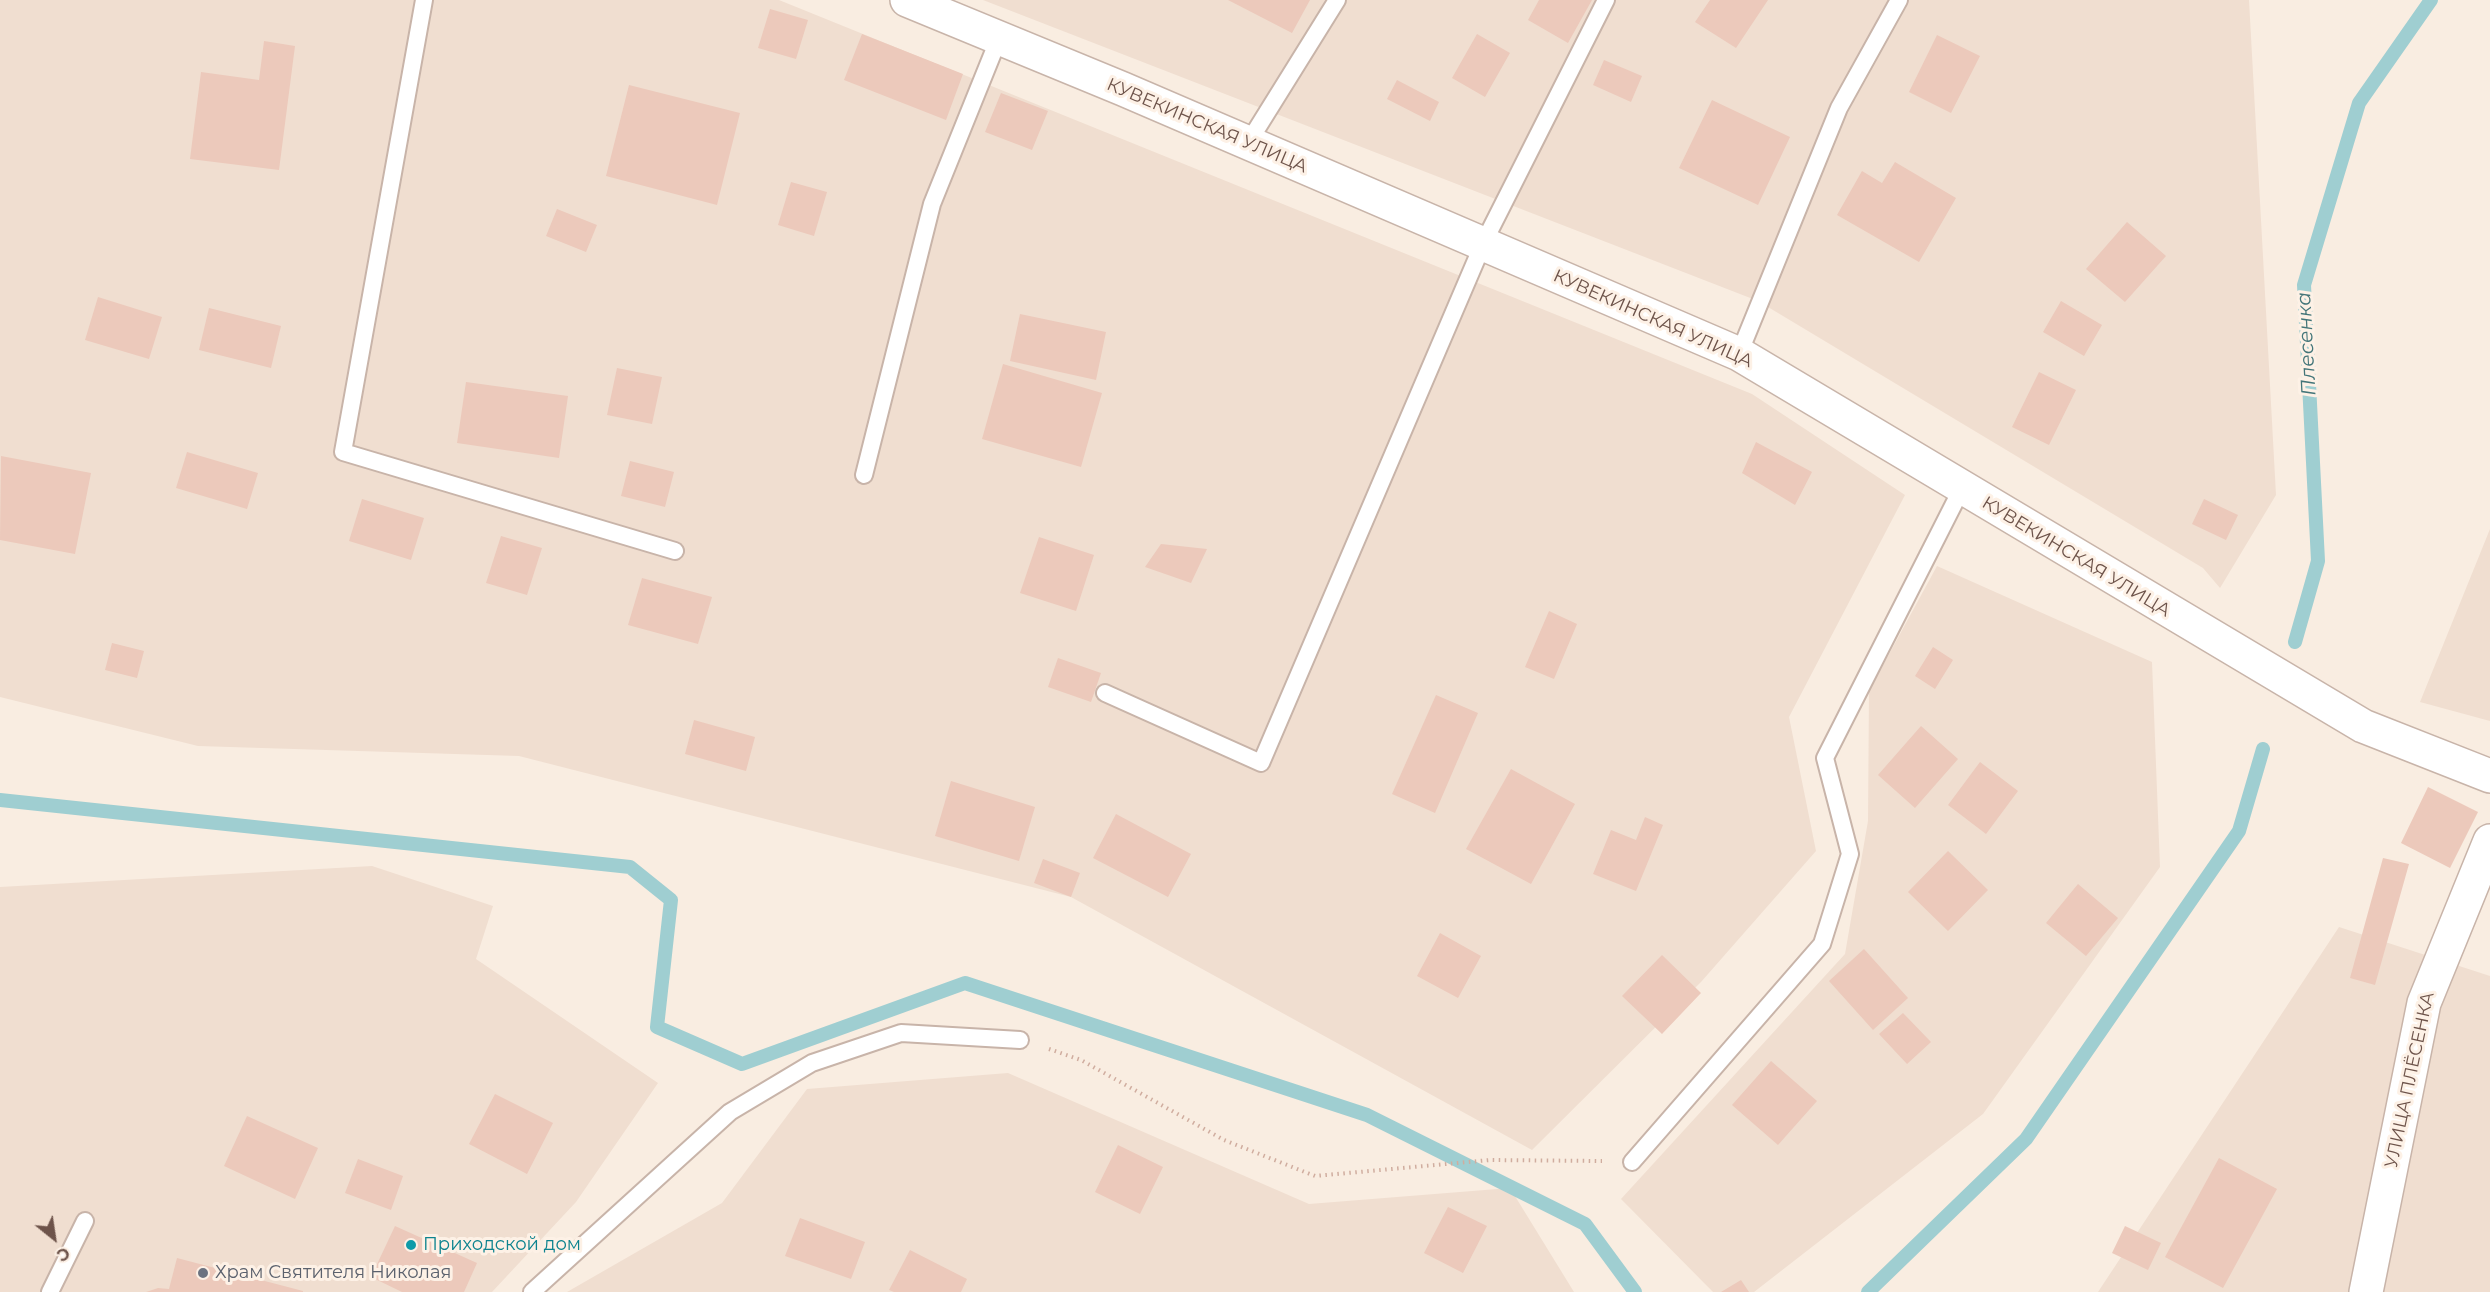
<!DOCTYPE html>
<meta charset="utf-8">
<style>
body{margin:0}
#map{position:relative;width:2490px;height:1292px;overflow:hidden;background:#f9ede1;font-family:Montserrat,sans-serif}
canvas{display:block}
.north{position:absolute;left:24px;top:1208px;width:60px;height:60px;-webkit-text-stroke:4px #fdf1e6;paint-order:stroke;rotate:150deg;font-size:16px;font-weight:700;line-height:24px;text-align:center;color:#6d534a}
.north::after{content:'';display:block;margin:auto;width:21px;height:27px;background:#6d534a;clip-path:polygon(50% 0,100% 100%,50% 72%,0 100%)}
</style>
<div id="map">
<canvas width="2490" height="1292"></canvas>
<div class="north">С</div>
</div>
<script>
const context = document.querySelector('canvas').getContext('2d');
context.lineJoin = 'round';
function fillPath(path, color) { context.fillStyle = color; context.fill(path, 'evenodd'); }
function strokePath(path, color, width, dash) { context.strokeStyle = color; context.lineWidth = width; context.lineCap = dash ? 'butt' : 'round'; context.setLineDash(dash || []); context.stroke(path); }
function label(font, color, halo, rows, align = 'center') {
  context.font = font + ' Montserrat,sans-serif'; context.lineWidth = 6; context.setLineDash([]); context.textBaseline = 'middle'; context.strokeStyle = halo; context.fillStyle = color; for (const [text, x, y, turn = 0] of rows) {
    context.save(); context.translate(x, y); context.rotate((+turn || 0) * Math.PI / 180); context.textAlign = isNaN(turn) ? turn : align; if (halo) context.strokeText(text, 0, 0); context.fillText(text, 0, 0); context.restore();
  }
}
fillPath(new Path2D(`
 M0 0H779L1752 394 1905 495 1789 717 1816 851 1701 982 1532 1150 1071 897 519 756 198 746 0 697Z
 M983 0H2249L2276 495 2220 588 2203 568 1758 301Z
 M2490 529V721L2420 702Z
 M1937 566 2152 662 2160 867 1983 1114 1754 1292H1713L1621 1199 1845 954 1868 821 1869 691Z
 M372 866 493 906 476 959 658 1083 576 1202 492 1292H0V887Z
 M2339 927 2490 976V1292H2098Z
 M1008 1073 1309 1204 1510 1188 1574 1292H567L722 1203 807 1089Z`), '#f0ded0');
strokePath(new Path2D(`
 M2295 642 2318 561 2304 285 2359 103 2431 0
 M0 800 630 867 671 900 657 1027 742 1064 965 983 1367 1115 1585 1224 1635 1292
 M1868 1292 2026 1139 2239 831 2263 749`), '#9fced1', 14);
fillPath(new Path2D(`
 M1228 0H1310L1292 33Z
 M1539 0H1592L1568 43 1528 20Z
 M1710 0H1768L1736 48 1695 22Z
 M770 9 808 20 796 59 758 48Z
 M862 34 963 74 946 120 844 80Z
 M1477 34 1510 53 1485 97 1452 78Z
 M1937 35 1980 56 1951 113 1909 92Z
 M264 41 295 46 279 170 190 159 201 72 259 80Z
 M1604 60 1642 76 1631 102 1593 85Z
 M1397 80 1439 102 1430 121 1387 99Z
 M629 85 740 113 717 205 606 176Z
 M1001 93 1048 111 1032 150 985 132Z
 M1712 100 1790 137 1758 205 1679 168Z
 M1895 162 1956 198 1919 262 1837 215 1862 171 1882 183Z
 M791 182 827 192 814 236 778 225Z
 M557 209 597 225 586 252 546 236Z
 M2127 222 2166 256 2125 302 2086 269Z
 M98 297 162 317 149 359 85 340Z
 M2061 301 2102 325 2084 356 2043 332Z
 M209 308 281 326 271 368 199 350Z
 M1020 314 1106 332 1096 380 1010 361Z
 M1003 364 1102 393 1081 467 982 439Z
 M617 368 662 377 652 424 607 415Z
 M2039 372 2076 390 2049 445 2012 427Z
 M466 382 568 396 559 458 457 443Z
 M1756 442 1812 472 1795 505 1742 473Z
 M187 452 258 473 247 509 176 488Z
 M1 456 91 473 75 554 0 540Z
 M630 461 674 472 665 507 621 496Z
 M362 499 424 518 411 560 349 541Z
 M2204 499 2238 515 2226 540 2192 524Z
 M501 536 542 548 527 595 486 583Z
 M1039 537 1094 555 1076 611 1020 593Z
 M1161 544 1207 549 1191 583 1145 567Z
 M642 578 712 597 698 644 628 625Z
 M1549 611 1577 624 1554 679 1525 667Z
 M112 643 144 651 137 678 105 670Z
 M1933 647 1953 660 1935 689 1915 676Z
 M1058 658 1101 673 1091 702 1048 687Z
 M1436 695 1478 713 1435 813 1392 794Z
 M694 720 755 737 746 771 685 754Z
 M1921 726 1958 759 1915 808 1878 775Z
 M1980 762 2018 791 1986 834 1948 805Z
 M1511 769 1575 804 1531 884 1466 849Z
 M951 781 1035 807 1019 861 935 836Z
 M2428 787 2478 812 2450 868 2401 843Z
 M1116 814 1191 854 1168 897 1093 858Z
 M1645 817 1663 825 1636 891 1593 874 1611 830 1636 840Z
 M1948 851 1988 890 1948 931 1908 892Z
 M2383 858 2409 864 2375 985 2350 978Z
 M1043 859 1080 873 1071 897 1034 883Z
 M2078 884 2118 918 2086 956 2046 923Z
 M1440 933 1481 956 1458 998 1417 976Z
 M1864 949 1908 998 1873 1030 1829 981Z
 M1662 955 1701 993 1662 1034 1622 996Z
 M1903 1013 1931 1042 1907 1064 1879 1034Z
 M1771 1061 1817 1101 1778 1145 1732 1105Z
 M495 1094 553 1123 527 1174 469 1144Z
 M247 1116 318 1148 295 1199 224 1166Z
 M1118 1145 1163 1167 1140 1214 1095 1192Z
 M2219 1158 2277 1189 2223 1288 2165 1257Z
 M358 1159 403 1176 391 1210 345 1193Z
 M1448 1207 1487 1226 1463 1273 1424 1253Z
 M800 1218 865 1242 851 1279 785 1256Z
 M395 1226 477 1263 464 1292H402L371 1277Z
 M2125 1226 2161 1243 2148 1270 2112 1253Z
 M910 1250 967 1279 961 1292H894L889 1290Z
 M177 1258 303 1291V1292H146L158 1288 169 1289Z
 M1741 1280 1749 1292H1721Z`), '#ecc9bb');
const service = new Path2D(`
 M424 0 343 452 675 551
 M1248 143 1337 0
 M1739 354 1839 108 1899 0
 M864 475 932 204 999 38
 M1105 693 1261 763 1483 244 1606 0
 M1632 1162 1822 944 1850 854 1825 758 1962 488
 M50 1292 85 1221
 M532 1292 730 1112 812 1063 901 1033 1020 1040`);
const minor = new Path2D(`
 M907 0 1123 89 1739 354 2363 726 2490 776
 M2366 1292 2424 1003 2490 841`);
strokePath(service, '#c8b4a9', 20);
strokePath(minor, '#c8b4a9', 36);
strokePath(new Path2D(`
 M1049 1049 1081 1060 1224 1140 1315 1176 1490 1160 1602 1161`), '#d0ad9f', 4, [1.5, 4.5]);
strokePath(service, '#fff', 16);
strokePath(minor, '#fff', 33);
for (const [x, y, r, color] of [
 [411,1245,6,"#0f9aa8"],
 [203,1273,6,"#6b7280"]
]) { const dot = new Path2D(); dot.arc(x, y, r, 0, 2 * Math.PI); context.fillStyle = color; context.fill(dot); strokePath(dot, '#fdf1e6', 2); }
label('18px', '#6d534a', '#fdf1e6', [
 ["КУВЕКИНСКАЯ УЛИЦА",1207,126,23],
 ["КУВЕКИНСКАЯ УЛИЦА",1653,319,24],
 ["КУВЕКИНСКАЯ УЛИЦА",2076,557,31],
 ["УЛИЦА ПЛЁСЕНКА",2410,1080,-78]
]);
label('18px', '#0d838f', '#fdf1e6', [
 ["Приходской дом",423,1245]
], 'left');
label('18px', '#5b616d', '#fdf1e6', [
 ["Храм Святителя Николая",215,1273]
], 'left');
label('italic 20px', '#437579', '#fdf1e6', [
 ["Плесенка",2307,344,-93]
]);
</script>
